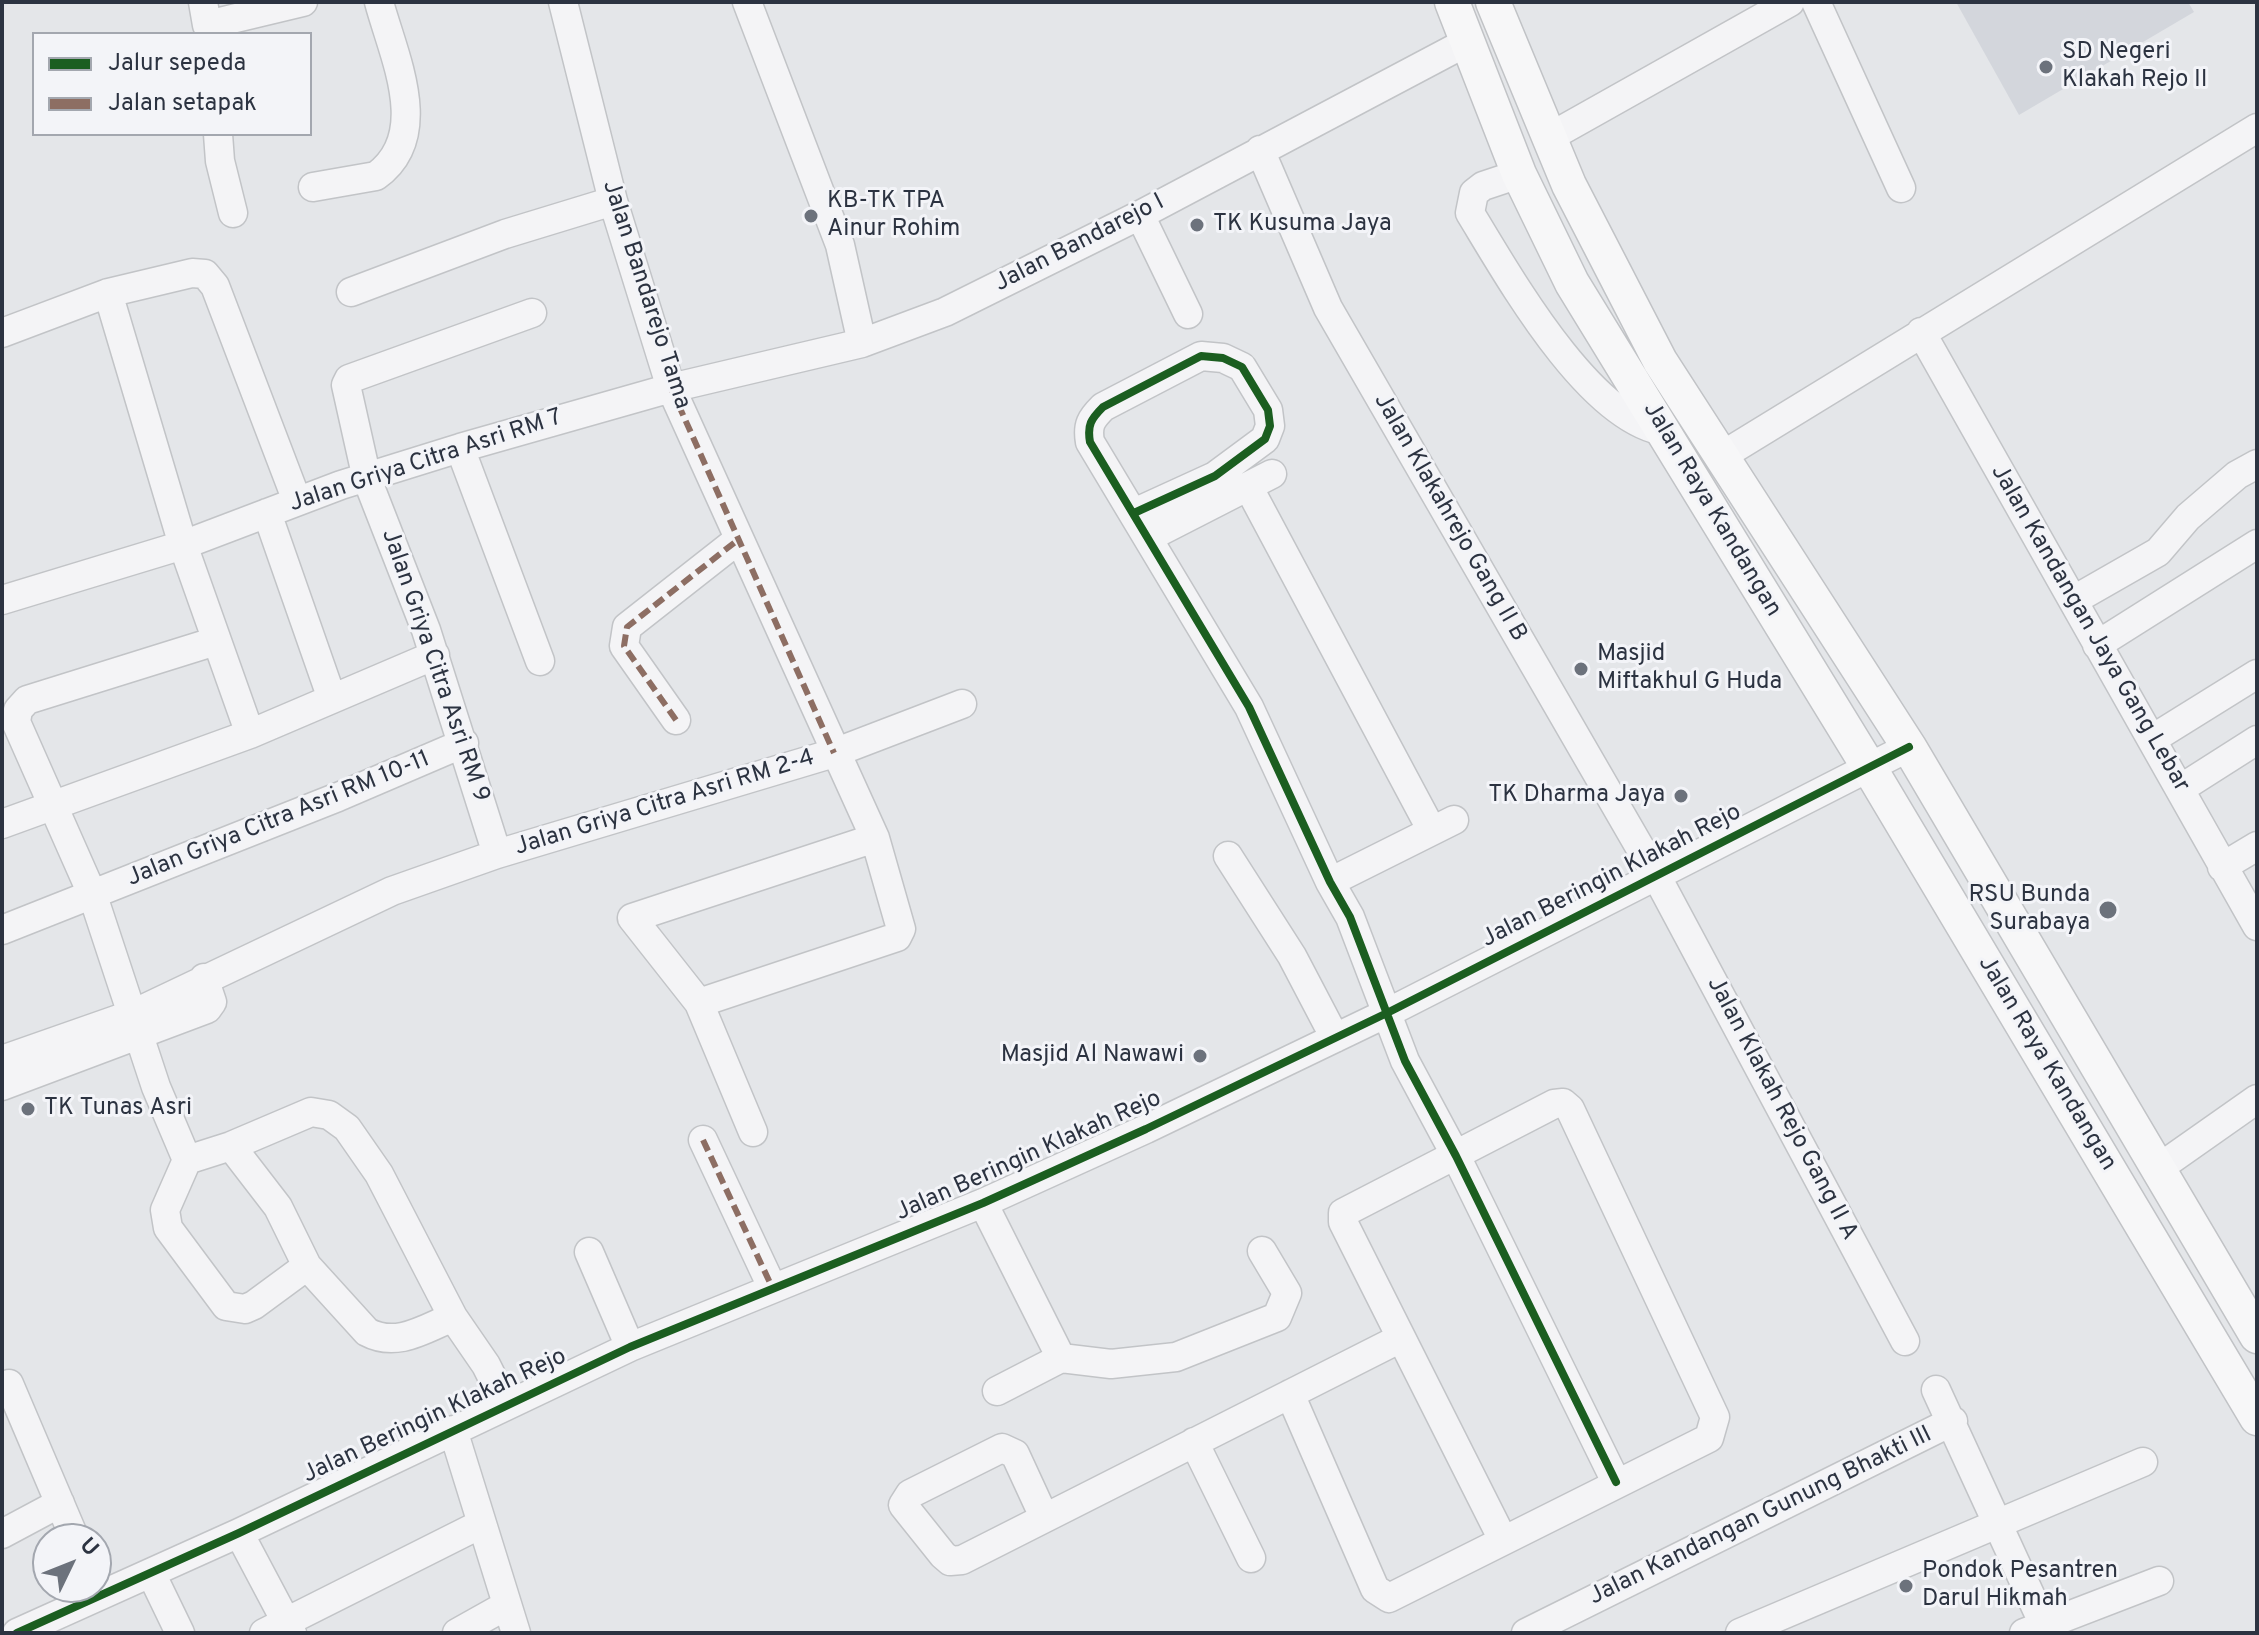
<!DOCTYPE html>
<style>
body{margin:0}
#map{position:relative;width:2259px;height:1635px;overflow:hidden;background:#e4e6e9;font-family:Overpass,sans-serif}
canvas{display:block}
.frame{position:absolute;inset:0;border:4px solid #2c3341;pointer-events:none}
.legend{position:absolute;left:32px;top:32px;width:280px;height:104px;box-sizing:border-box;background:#f3f4f8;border:2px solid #a3a7af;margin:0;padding:10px 14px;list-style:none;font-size:24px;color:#2c3341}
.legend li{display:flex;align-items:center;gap:16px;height:40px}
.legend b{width:40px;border:2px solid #a3a7af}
.north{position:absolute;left:32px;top:1523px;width:80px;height:80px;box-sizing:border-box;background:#f3f4f8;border:2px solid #a3a7af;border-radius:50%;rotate:47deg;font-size:22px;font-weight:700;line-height:32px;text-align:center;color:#2c3341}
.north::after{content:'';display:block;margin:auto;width:28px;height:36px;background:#6c727c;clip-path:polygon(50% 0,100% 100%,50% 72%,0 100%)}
</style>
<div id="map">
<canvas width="2259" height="1635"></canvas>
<div class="frame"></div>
<ul class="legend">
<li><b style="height:10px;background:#1b5e20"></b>Jalur sepeda</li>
<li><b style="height:10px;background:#8d6e63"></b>Jalan setapak</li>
</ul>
<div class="north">U</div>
</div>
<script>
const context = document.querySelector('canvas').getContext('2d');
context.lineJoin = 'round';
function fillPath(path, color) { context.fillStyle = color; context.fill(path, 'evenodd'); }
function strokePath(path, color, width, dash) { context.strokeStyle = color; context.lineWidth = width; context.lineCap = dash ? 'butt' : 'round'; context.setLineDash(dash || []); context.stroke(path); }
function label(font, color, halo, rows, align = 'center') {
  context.font = font + ' Overpass,sans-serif'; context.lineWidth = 6; context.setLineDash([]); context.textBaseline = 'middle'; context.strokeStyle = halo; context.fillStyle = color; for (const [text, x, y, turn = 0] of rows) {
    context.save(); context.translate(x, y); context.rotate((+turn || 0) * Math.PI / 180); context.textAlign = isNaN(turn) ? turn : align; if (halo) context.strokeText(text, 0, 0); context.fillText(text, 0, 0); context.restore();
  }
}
fillPath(new Path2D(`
 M1956 2H2188L2194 12 2019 115Z`), '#d3d6dc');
const minor = new Path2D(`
 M203 2 207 25 303 2
 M563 2 613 201 671 388 875 838 901 929 897 937 699 1003
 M747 2 840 245 862 343
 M1816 2 1901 188
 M218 134 220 161 233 213
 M1548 138 1790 2
 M1260 150 1328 308 1657 877 1905 1341
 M1519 174 1483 186 1474 193 1470 213C1508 275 1588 419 1664 431
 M313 187 376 176C433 135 393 55 379 2
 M1140 215 1188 314
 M351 292 505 234 613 201
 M108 293 183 545 250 734
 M1921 332 2257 926
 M2 333 108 293 192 273 205 274 215 286 297 501
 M460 448 540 661
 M1720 457 2257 128
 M1248 486 1431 829
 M267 513 332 699
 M1134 513 1215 476 1265 439 1270 426 1268 410 1242 367 1223 358 1201 356 1103 407C1091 419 1087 425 1090 442L1249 707 1330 882 1350 917 1405 1061 1456 1156 1616 1482
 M1149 537 1272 474
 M2 600 183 545 341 485 460 448 671 388 862 343 945 312 1140 215 1467 42
 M2074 600 2158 552 2188 517 2237 475 2257 464
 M216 641 27 700 18 710 16 722 93 896 156 1087 187 1160 165 1210 168 1228 226 1306 245 1309 254 1305 307 1266
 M2097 645 2257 544
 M676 720 624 646 627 627 739 539
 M2154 738 2257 674
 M2180 789 2257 740
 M2 824 250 734 435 655
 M497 854 426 630 367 479 346 385 349 379 532 313
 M1228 856 1292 956 1335 1038
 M2222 867 2257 846
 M1330 882 1454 820
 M2 930 338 797 464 743
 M2 1060 133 1014 392 891 497 854 834 753 962 704
 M2 1086 207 1009 212 1002 204 978
 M753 1132 699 1003 632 918 875 838
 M703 1140 772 1287
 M231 1146 278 1207 307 1266 367 1332C397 1348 424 1329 453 1317
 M187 1160 231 1146 311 1112 329 1115 347 1128 379 1174 453 1317 486 1365 506 1405
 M2156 1170 2257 1099
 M983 1203 1061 1358 1111 1364 1176 1357 1277 1317 1287 1293 1262 1251
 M589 1252 630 1347
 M9 1384 75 1539
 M1936 1390 2044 1625
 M997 1391 1061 1358
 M1290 1394 1375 1589 1389 1598 1709 1438 1715 1417 1570 1109 1563 1103 1554 1104 1343 1213V1222L1503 1540
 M453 1430 516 1633
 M1194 1442 1251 1558
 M1044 1517 1015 1454 1002 1448 910 1494 903 1505 943 1555 950 1561 962 1560 1399 1339
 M239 1533 292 1633
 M2 1534 60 1503
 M151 1573 180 1633
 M17 1633 239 1533 630 1347 983 1203 1146 1129 1387 1013 1909 747
 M264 1633 481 1524
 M457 1633 507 1605
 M1526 1633 1953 1421
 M1740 1633 2143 1462
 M2024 1633 2159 1581`);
const major = new Path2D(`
 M1452 2 1519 174 1572 283 1870 769 2257 1418
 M1493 2 1569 185 1660 361 1909 747 2257 1336`);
strokePath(minor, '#c2c4c7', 31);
strokePath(major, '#c1c3c6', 37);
strokePath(minor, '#f4f4f6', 28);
strokePath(major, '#f7f7f8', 34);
strokePath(new Path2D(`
 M671 388 834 753
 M676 720 624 646 627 627 739 539
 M703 1140 772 1287`), '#8d6e63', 6, [12, 6]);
strokePath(new Path2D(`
 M1134 513 1215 476 1265 439 1270 426 1268 410 1242 367 1223 358 1201 356 1103 407C1091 419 1087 425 1090 442L1249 707 1330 882 1350 917 1405 1061 1456 1156 1616 1482
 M17 1633 239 1533 630 1347 983 1203 1146 1129 1387 1013 1909 747`), '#1b5e20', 8);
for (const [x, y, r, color] of [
 [2046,67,8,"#6c727c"],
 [811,216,8,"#6c727c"],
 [1197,225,8,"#6c727c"],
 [1581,669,8,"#6c727c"],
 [1681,796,8,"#6c727c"],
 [2108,910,10,"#6c727c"],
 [1200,1056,8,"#6c727c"],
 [28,1109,8,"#6c727c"],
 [1906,1586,8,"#6c727c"]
]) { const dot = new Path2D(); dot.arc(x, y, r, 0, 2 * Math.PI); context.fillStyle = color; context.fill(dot); strokePath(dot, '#f3f4f8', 3); }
label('24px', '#2c3341', '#f3f4f8', [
 ["SD Negeri",2062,53],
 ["Klakah Rejo II",2062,81],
 ["KB-TK TPA",827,202],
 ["Ainur Rohim",827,230],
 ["TK Kusuma Jaya",1213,225],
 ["Masjid",1597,655],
 ["Miftakhul G Huda",1597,683],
 ["TK Dharma Jaya",1665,796,"right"],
 ["RSU Bunda",2090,896,"right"],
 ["Surabaya",2090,924,"right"],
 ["Masjid Al Nawawi",1184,1056,"right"],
 ["TK Tunas Asri",44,1109],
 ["Pondok Pesantren",1922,1572],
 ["Darul Hikmah",1922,1600]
], 'left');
label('24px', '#2c3341', '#f3f4f8', [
 ["Jalan Bandarejo I",1080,244,-27],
 ["Jalan Bandarejo Tama",645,295,72],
 ["Jalan Griya Citra Asri RM 7",426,462,-18],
 ["Jalan Raya Kandangan",1711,510,59],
 ["Jalan Klakahrejo Gang II B",1449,518,60],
 ["Jalan Kandangan Jaya Gang Lebar",2089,629,60],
 ["Jalan Griya Citra Asri RM 9",434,666,71],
 ["Jalan Griya Citra Asri RM 2-4",665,804,-17],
 ["Jalan Griya Citra Asri RM 10-11",279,820,-22],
 ["Jalan Beringin Klakah Rejo",1612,877,-27],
 ["Jalan Raya Kandangan",2046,1064,59],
 ["Jalan Klakah Rejo Gang II A",1781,1109,62],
 ["Jalan Beringin Klakah Rejo",1029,1157,-24],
 ["Jalan Beringin Klakah Rejo",435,1417,-25],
 ["Jalan Kandangan Gunung Bhakti III",1761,1517,-26]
]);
</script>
